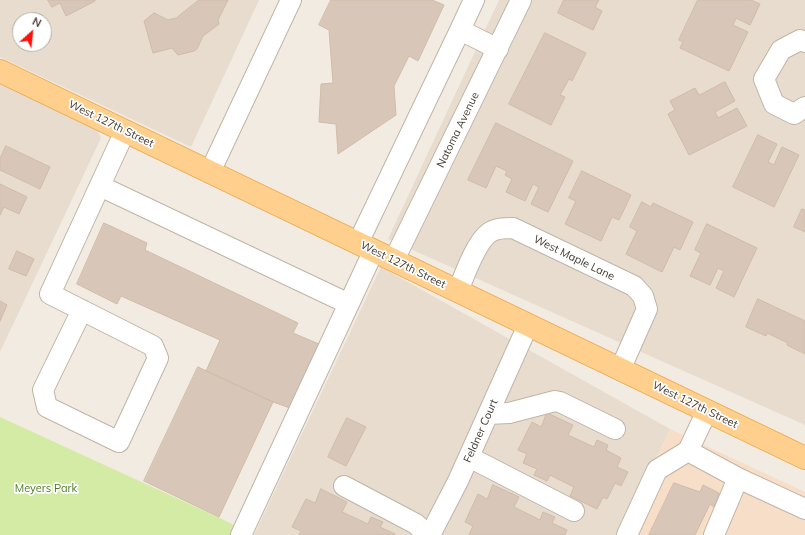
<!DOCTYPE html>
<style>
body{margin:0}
#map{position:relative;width:805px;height:535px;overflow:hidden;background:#f2ebe1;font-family:Mulish,sans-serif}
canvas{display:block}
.north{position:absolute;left:12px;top:12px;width:40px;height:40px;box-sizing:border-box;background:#fff;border:1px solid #b4b0ad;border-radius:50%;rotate:27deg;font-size:11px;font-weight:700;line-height:16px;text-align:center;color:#433a31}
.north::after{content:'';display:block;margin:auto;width:14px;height:18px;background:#ff100b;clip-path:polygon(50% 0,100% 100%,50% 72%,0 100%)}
</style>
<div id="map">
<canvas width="805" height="535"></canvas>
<div class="north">N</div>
</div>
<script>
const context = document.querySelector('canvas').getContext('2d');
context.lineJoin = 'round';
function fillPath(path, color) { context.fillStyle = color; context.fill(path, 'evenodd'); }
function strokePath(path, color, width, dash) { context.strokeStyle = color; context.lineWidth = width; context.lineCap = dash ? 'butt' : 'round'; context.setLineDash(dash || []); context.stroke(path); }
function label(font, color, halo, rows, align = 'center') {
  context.font = font + ' Mulish,sans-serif'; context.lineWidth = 3.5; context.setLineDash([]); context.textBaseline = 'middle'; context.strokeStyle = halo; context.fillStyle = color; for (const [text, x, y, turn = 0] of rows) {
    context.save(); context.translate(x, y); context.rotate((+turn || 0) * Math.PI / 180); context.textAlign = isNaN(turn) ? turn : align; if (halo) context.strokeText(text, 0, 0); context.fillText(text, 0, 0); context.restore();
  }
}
fillPath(new Path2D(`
 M0 0H259L191 147 0 57ZM20 20H44V44H20Z
 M499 0H805V425L388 239Z
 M0 83 97 130 101 138 0 352Z
 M381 267 670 429 620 535H254Z`), '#e7dcce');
fillPath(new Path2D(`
 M670 429 805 492V535H620Z`), '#f7dec8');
fillPath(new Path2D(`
 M0 417 222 519 243 530 240 535H0Z`), '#d4eba5');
const building = new Path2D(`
 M48 0H95V1L66 16 60 3 52 7Z
 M199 0H228L218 20 219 24 203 36 197 49 194 51 178 55 172 48 153 53 144 21 154 13 168 20 176 18Z
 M331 0H432L444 5 418 61 409 56 394 86 396 115 338 154 336 124 319 122 321 84 333 83 329 30 319 25Z
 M564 0H599L595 7 602 11 593 30 558 13Z
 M698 0H751L760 4 750 25 736 18 733 25 748 32 729 71 680 48 683 42 679 40Z
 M545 33 586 53 572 81 569 79 560 95 565 97 551 125 509 104Z
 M725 82 735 101 715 112 718 118 737 108 747 126 689 155 668 114 675 110 670 101 695 88 699 95Z
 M496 123 573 161 548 212 531 204 539 187 533 184 525 201 506 192 512 179 505 175 507 171 496 166 486 188 468 180Z
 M758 135 777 144 768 162 774 165 782 147 799 155 774 207 733 187Z
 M6 146 50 167 40 189 0 170V159Z
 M582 171 631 195 619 220 612 217 601 241 565 224 576 201 569 198Z
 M0 184 27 197 19 214 4 207 0 215Z
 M642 202 651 207 653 203 693 222 680 250 674 247 662 272 626 254 637 231 630 227Z
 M802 209 805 210V232L794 227Z
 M104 223 147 243 145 250 298 323 293 333 319 344 290 408 273 402 206 371 220 340 121 296 117 304 77 284Z
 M707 224 757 248 734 297 716 288 724 271 718 268 710 285 690 276 701 253 695 250Z
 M17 251 34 259 26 276 9 269Z
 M758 299 805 321V354L787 345 788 343 767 333 766 336 746 327Z
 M0 301 7 305 0 321Z
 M198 367 273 402 219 517 144 481Z
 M547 413 573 425 568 435 594 447 597 440 608 445 606 450 621 458 617 467 628 472 621 486 615 483 607 499 603 497 597 509 570 496 574 487 550 475 547 481 534 475 537 469 523 463 527 454 518 450 532 422 541 427Z
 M347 418 366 427 346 466 328 457Z
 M674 483 700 492 703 485 719 493 714 507 710 504 695 535H649Z
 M493 485 519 497 514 507 540 520 543 512 555 517 552 523 567 530 565 535H469L473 526 465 522 478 494 487 499Z
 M321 489 347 502 342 512 368 524 371 517 383 522 380 527 395 534V535H299L301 531 292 527 306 499 315 503Z`);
fillPath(building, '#d8c7b8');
strokePath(building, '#d0bba8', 1);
const minor = new Path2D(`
 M474 0 460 30 498 49
 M805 42 800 40 781 50 764 79 774 104 794 114 805 107
 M210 172 291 0
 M100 186 349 304
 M358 243 460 30
 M394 260 521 0
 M458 291C464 276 476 242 489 233 495 228 505 228 513 228L634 286 643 296 647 309 620 370
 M82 310 43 390 47 407 119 442 158 358 153 346 50 294 125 131
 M707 411 688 451 738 478 714 535
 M488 414 509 413 555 401 560 402 615 429
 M469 457 574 511
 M738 478 805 509
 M344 486 416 524 427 535
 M241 535 374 250
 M430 535 458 481 528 325
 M627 535 657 470 688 451`);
const major = new Path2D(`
 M0 71 805 458`);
strokePath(minor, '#c0b4a6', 22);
strokePath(major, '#edab53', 24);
strokePath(minor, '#fff', 20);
strokePath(major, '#ffd08d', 22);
label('11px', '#433a31', '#fff', [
 ["West 127th Street",111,124,26],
 ["Natoma Avenue",458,130,-64],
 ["West Maple Lane",574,258,26],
 ["West 127th Street",403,265,26],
 ["West 127th Street",695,405,26],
 ["Feldner Court",481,431,-66]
]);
label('11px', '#4d7921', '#fff', [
 ["Meyers Park",46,489]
]);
</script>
